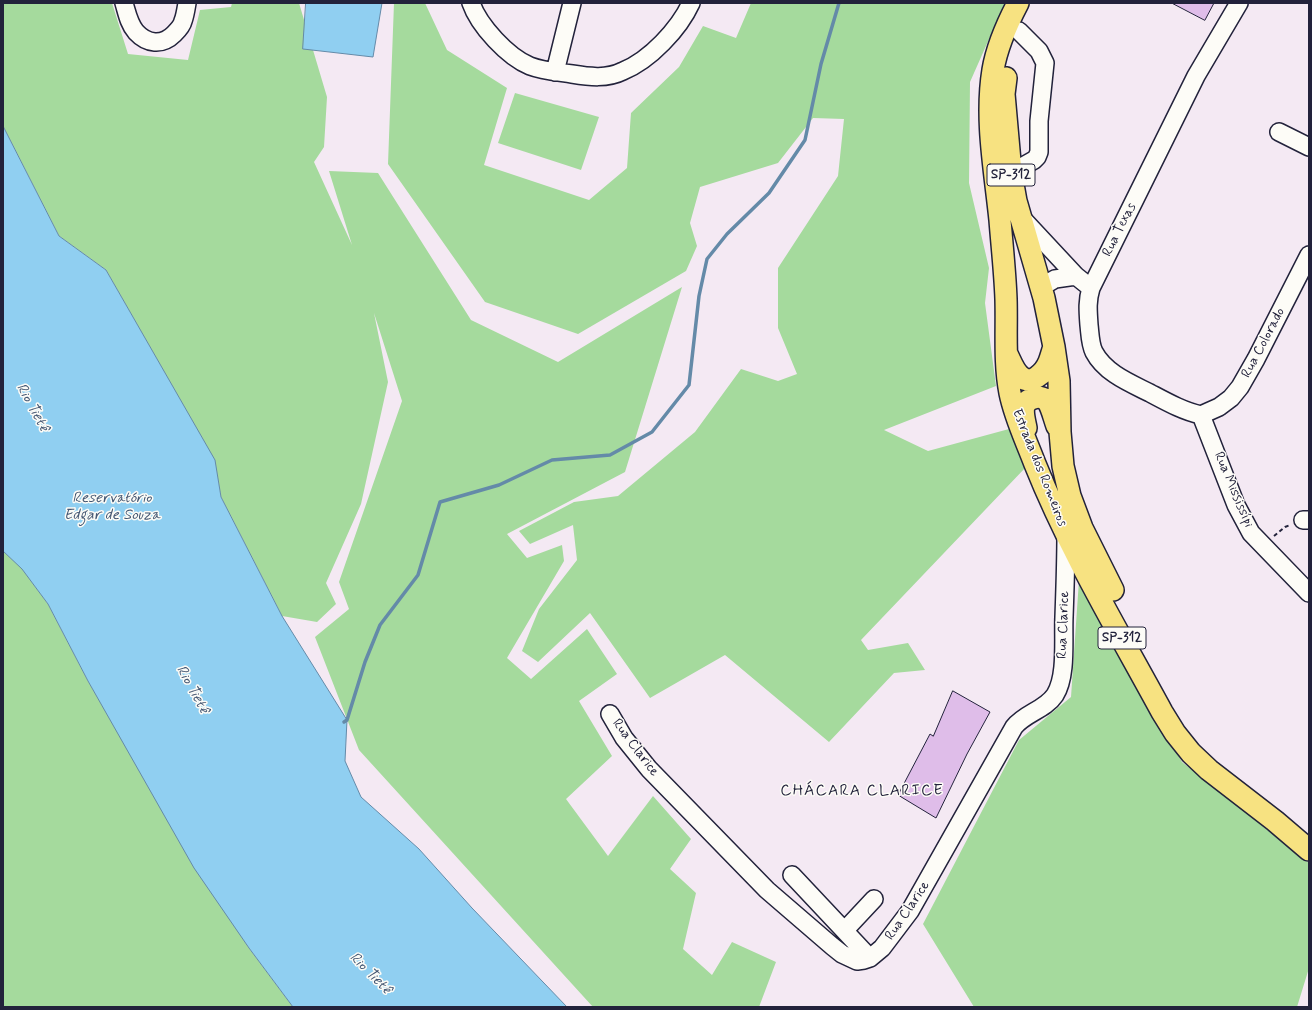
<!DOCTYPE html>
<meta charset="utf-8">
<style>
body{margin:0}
#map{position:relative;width:1312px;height:1010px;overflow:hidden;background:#f4e9f3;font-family:Mynerve,sans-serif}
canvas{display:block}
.frame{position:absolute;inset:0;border:4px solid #22223b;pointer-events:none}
</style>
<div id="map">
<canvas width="1312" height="1010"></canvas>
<div class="frame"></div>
</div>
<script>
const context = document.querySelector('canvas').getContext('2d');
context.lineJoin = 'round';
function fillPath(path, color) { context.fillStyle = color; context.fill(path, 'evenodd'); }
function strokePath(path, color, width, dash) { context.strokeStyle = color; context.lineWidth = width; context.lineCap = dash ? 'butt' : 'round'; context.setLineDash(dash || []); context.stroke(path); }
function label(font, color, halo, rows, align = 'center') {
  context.font = font + ' Mynerve,sans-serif'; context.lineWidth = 3; context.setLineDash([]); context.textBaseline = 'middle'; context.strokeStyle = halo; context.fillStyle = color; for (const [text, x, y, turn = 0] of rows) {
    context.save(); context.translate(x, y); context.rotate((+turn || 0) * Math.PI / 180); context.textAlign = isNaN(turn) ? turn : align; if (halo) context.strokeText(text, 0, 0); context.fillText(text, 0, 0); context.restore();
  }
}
fillPath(new Path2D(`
 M3 3H112L128 54 188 60 200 10 231 7 232 3H299L327 97 324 147 314 162 352 245 329 171 378 173 471 320 558 362 682 287 625 472 507 534 527 558 562 545 564 561 507 658 531 679 587 629 617 674 579 701 612 756 566 799 608 856 653 796 691 839 670 869 696 893 683 949 712 975 732 942 776 962 759 1007H593L359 750 315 637 349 609 339 582 402 401 374 313 388 382 361 504 326 583 336 604 317 622 282 616 221 497 214 460 106 270 59 236 3 126Z
 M394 3H425L447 50 507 88 484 165 589 200 627 168 631 113 679 67 703 26 736 38 751 3H1005L970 82 969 183 989 268 985 303 996 386 884 430 928 451 1009 429 1026 467 861 640 868 650 908 643 925 670 894 673 829 742 725 655 650 698 590 613 538 662 522 651 539 609 577 560 573 525 530 544 519 531 574 502 618 496 695 432 741 369 778 381 797 374 778 328V268L838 176 844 119 813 118 778 163 700 187 690 223 697 246 686 271 578 334 485 302 388 164Z
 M515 93 599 117 581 170 498 143Z
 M3 551 22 568 48 604 88 681 249 948 293 1007H3Z
 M1079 580 1182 762 1309 863V968L1297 1007H974L923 924 1019 740 1071 697Z`), '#a5da9d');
const water = new Path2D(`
 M306 3H382L373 57 303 49Z
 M3 126 59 236 106 270 215 460 221 497 282 616 347 720 345 761 361 797 419 849 472 908 567 1007H293L249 948 194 868 88 681 48 604 22 569 3 551Z`);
fillPath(water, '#90cff1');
strokePath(water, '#648aa8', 1);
strokePath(new Path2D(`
 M344 722 347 720 365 662 380 625 418 575 440 502 499 485 552 460 610 455 652 432 689 385 699 296 707 259 727 234 769 193 805 140 821 64 839 3`), '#648aa8', 3.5);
const building = new Path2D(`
 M1172 3H1214L1205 20Z
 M953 691 990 712 967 754 936 818 898 795 930 734 933 736Z`);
fillPath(building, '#dfbde9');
strokePath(building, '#22223b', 1);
const minor = new Path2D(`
 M124 3C127 13 129 24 136 32 147 44 162 46 174 34 177 31 182 26 183 21 185 16 186 9 187 3
 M471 3C479 26 508 57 530 66 543 71 559 72 572 74 590 77 607 79 623 71 650 60 679 29 691 3
 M555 72 572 3
 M1279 132 1309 147
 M1011 173 1034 160 1037 157 1039 152V121L1045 63 1039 51 1019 31
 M1021 217 1076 276 1091 288
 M1041 287 1055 279 1076 276
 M1201 415C1183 411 1167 402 1150 393 1130 383 1105 373 1094 352 1090 344 1090 333 1089 325 1088 311 1087 301 1091 288L1196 76 1239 3
 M1201 415 1236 505 1251 533 1309 593
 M1201 415 1219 407 1231 398 1240 387 1256 359 1309 255
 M1303 520H1309
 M610 714 624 738 649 769 767 890 832 946 842 954 857 961 864 960 870 958 882 948 910 911 1014 727C1025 713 1045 710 1055 695 1067 676 1063 640 1064 617 1065 589 1066 562 1066 534
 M792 875 870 958
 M845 930 874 899`);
const major = new Path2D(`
 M1018 3C1007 24 997 46 993 70 985 119 995 171 1000 220 1002 246 1005 272 1006 299 1007 330 1004 362 1010 393 1015 418 1026 440 1035 464 1069 549 1118 631 1162 712L1175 733 1191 753 1209 770 1275 821 1309 850
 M1006 78 1004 94 1011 173 1016 201 1044 298 1054 347 1059 381 1060 432 1063 466 1070 496 1082 528 1113 590
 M1007 354C1011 362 1014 371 1020 376 1031 387 1045 372 1049 362 1051 357 1052 352 1054 347
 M1026 428C1025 422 1022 413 1024 406 1028 397 1042 394 1048 402 1052 408 1054 418 1057 426`);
strokePath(minor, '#22223b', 20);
strokePath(major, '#22223b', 24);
strokePath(new Path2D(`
 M1274 536 1285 527 1290 525`), '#22223b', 2, [4, 3]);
strokePath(minor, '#fdfcf7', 17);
strokePath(major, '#f7e281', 21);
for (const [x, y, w] of [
 [1011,175,48],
 [1122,638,48]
]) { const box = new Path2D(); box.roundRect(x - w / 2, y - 11, w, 22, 3); context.fillStyle = '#fdfcf7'; context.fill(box); strokePath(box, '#22223b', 1); }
label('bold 13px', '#22223b', null, [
 ["SP-312",1011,175],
 ["SP-312",1122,638]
]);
label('14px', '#22223b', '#fdfcf7', [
 ["Rua Texas",1120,230,-63],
 ["Rua Colorado",1264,343,-62],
 ["Estrada dos Romeiros",1039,468,68],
 ["Rua Mississípi",1233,490,67],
 ["Rua Clarice",1064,625,-88],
 ["Rua Clarice",635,748,53],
 ["Rua Clarice",908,911,-56]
]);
label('italic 15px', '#435672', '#fdfcf7', [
 ["Rio Tietê",32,408,61],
 ["Reservatório",112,499],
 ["Edgar de Souza",112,516],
 ["Rio Tietê",192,690,61],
 ["Rio Tietê",370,974,45]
]);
context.letterSpacing = '1px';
label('16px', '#22223b', '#fdfcf7', [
 ["CHÁCARA CLARICE",862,792]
]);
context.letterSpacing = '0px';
</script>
